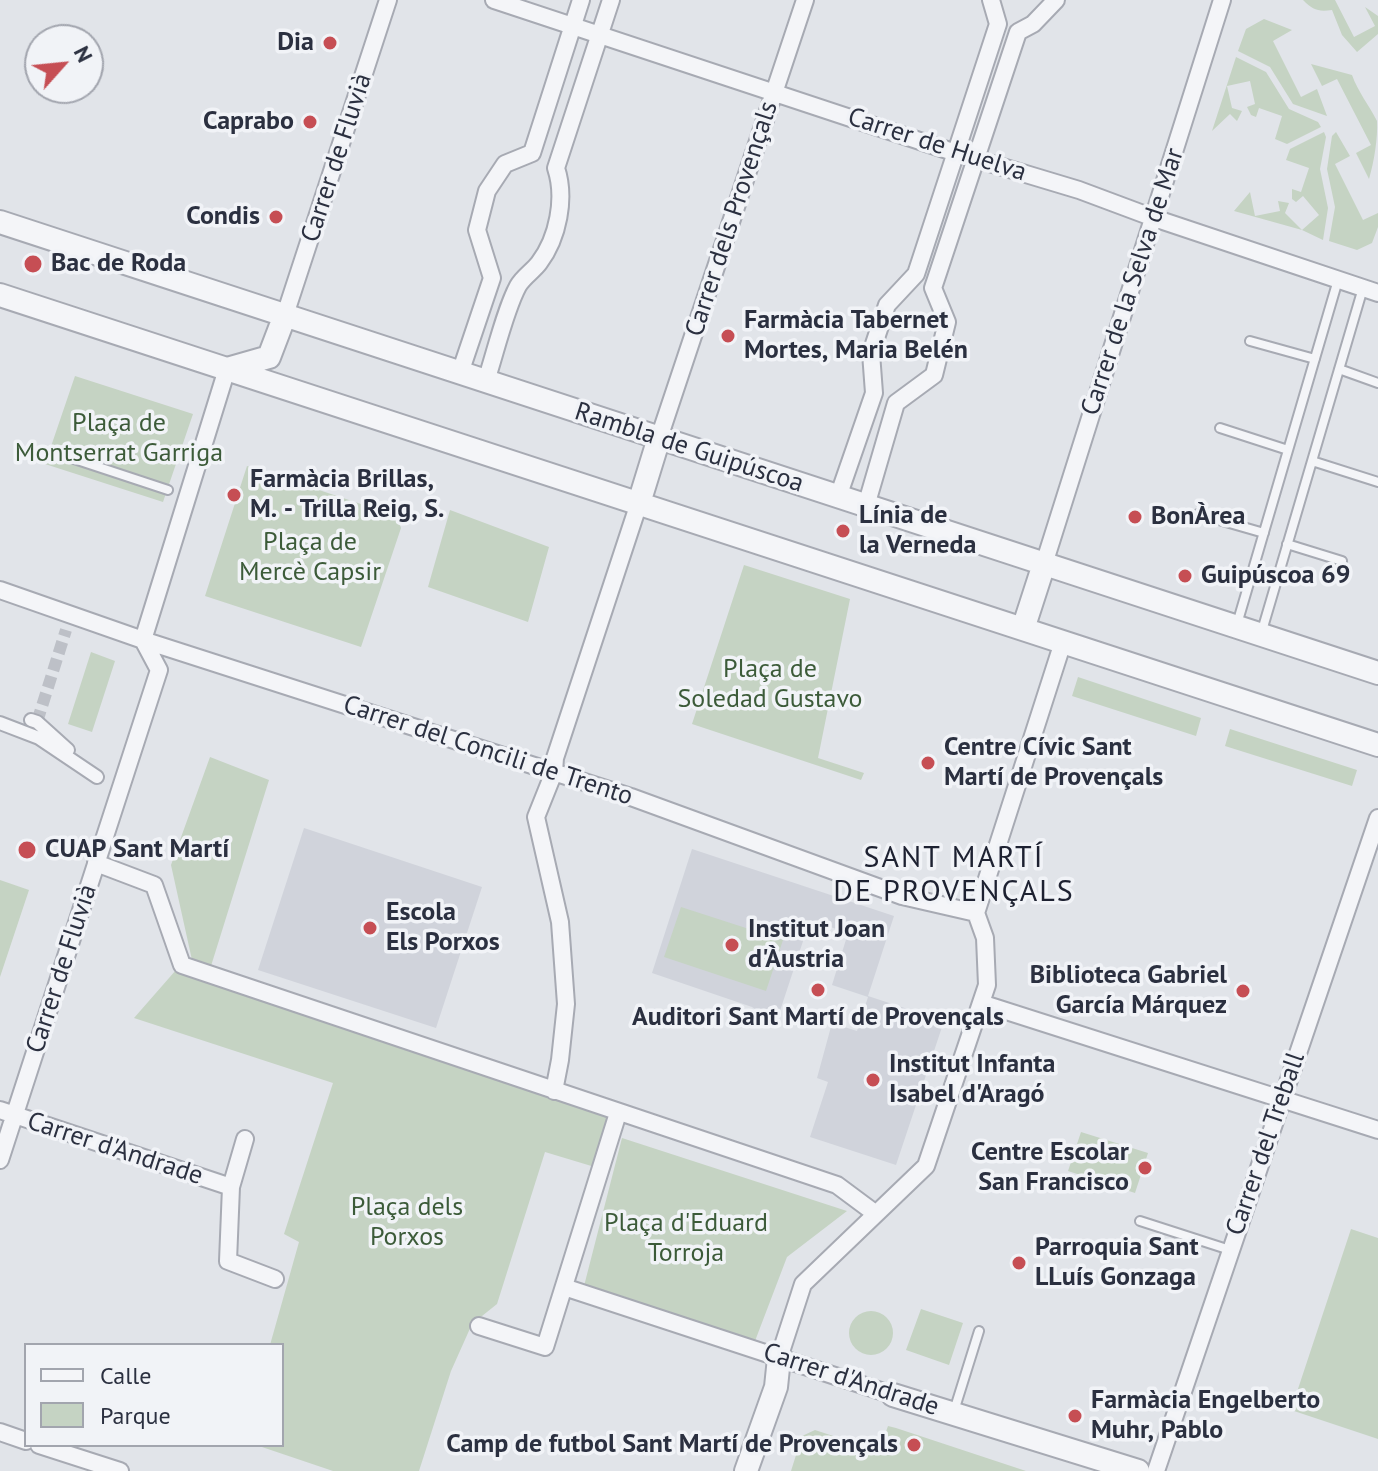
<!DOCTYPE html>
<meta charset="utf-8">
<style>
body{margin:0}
#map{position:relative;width:1378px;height:1471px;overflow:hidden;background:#e1e4e9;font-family:"PT Sans",sans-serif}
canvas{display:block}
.legend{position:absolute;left:24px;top:1343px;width:260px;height:104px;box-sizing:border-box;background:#f1f3f7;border:2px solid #a2a5ae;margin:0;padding:10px 14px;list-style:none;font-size:24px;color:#2b3040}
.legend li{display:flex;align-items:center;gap:16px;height:40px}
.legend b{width:40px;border:2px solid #a2a5ae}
.north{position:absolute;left:24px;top:24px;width:80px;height:80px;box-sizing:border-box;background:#f1f3f7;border:2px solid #a2a5ae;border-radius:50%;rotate:63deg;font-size:22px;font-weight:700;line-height:32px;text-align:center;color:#2b3040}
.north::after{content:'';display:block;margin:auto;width:28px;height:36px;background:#c64e54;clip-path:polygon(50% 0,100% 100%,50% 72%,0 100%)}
</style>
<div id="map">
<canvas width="1378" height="1471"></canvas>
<ul class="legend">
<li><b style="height:10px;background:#f4f5f8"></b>Calle</li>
<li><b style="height:22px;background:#c5d3c3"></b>Parque</li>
</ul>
<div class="north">N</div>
</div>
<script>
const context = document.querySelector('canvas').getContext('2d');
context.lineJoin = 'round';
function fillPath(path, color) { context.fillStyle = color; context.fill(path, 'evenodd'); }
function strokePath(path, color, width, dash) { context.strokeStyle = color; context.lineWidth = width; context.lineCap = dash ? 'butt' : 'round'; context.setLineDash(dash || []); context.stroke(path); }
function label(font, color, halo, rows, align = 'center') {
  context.font = font + ' "PT Sans",sans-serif'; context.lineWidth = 7; context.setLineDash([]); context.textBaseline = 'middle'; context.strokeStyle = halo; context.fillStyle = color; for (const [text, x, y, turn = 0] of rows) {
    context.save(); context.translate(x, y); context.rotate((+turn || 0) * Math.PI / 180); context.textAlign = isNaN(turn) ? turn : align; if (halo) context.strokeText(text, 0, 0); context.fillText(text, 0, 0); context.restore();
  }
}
fillPath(new Path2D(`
 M304 828 482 887 436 1028 258 970Z
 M692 849 894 916 868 996 944 1021 896 1165 810 1137 828 1082 817 1078 832 1023 857 1031 868 997 832 985 848 933 810 920 777 1020 765 1016 752 1007 652 973Z`), '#d0d3db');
fillPath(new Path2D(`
 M1303 0H1335L1354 37 1375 26 1365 7 1378 16V34L1357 52 1342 35 1332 10C1318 12 1313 10 1303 0Z
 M1264 19 1292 30 1273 41 1301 97 1317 89 1327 116 1293 104 1270 67 1238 51 1246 29Z
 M1236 57 1266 72 1289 109 1318 122 1321 127 1287 144 1275 139 1282 116 1259 108 1256 117 1251 115 1247 107 1255 104 1250 81 1227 86 1232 108 1242 111 1237 121 1230 114 1212 131Z
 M1311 64 1352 75C1358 92 1369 105 1377 121 1378 138 1374 162 1369 179L1356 153 1371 145 1337 79 1322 86Z
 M1324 132 1326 137 1320 169 1328 208 1323 240 1302 230 1234 211 1250 192 1255 216 1280 211 1278 201 1289 203 1285 213 1302 230 1319 215 1303 196 1296 202 1292 199V189L1301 192 1309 168 1286 160 1290 149Z
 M1336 132 1350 156 1335 164 1363 220 1378 213V227L1372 243 1357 250 1329 241 1335 207 1327 169 1332 136Z
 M75 376 193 414 163 502 45 464Z
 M247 466 397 516 401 528 361 647 205 596Z
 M450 510 549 547 528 622 428 587Z
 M744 565 850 599 818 758 864 773 861 780 692 724Z
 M91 652 115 661 92 732 68 724Z
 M1078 677 1201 718 1196 736 1072 696Z
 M1230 729 1357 770 1352 786 1225 746Z
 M210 757 269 780 211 966 192 960 171 865Z
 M0 880 29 890 0 977Z
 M681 907 783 940 766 991 664 957Z
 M176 970 615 1115 598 1168 545 1152 497 1304 472 1324 451 1371 419 1471H333L256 1445H282V1345H270L299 1242 284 1234 333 1083 134 1018Z
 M1081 1132 1148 1153 1135 1193 1068 1171Z
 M622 1138 847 1211 787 1257 755 1341 584 1286Z
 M1351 1229 1378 1238V1439L1291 1410Z
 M921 1309 963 1323 949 1365 906 1350Z
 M849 1333a22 22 0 1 1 44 0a22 22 0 1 1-44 0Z
 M888 1426 896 1428 1026 1471H791L802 1436 815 1430 879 1451Z`), '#c5d3c3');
strokePath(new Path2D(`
 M37 722 66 630`), '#bdc0c7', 12, [12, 6]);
const service = new Path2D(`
 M1250 341 1315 359
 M1339 369 1378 383
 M1220 428 1288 450
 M59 454 168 490
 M1312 461 1378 482
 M1198 514 1264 533
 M1287 544 1342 561
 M1237 624 1338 280
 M1261 634 1363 288
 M1140 1221 1230 1250
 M954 1411 979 1331`);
const pedestrian = new Path2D(`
 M31 720 37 722 68 750
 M0 723 39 738 97 777`);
const minor = new Path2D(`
 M494 0 956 153 1079 190 1154 218 1378 293
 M285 315 388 0
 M460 373 492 278 477 230 487 191 505 164 532 153 581 0
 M486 381C495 354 505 310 518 286 523 277 533 271 539 263 558 238 566 198 556 168L611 0
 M659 438 805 0
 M838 497 874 393 871 353 887 305 916 274 998 24 991 0
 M866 506 896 403 934 375 947 322 933 288 1018 32 1033 24 1056 0
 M1044 564 1222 0
 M0 590 143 640 631 797 902 896 976 913
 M96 863 154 885 182 965 837 1185 876 1214
 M981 1003 1378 1130
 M554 1091 560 1060 566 1004 560 922 536 817 554 772 555 758 639 503
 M0 1110 231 1187 228 1261 275 1279
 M0 1160 159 670 143 640 227 369
 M231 1187 245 1139
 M564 1287 893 1395
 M479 1326 545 1347 618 1113
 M779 1358 803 1284 926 1166 987 985 985 938 976 913 1063 642
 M0 1432 26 1441
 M39 1445 120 1471
 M1156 1471 1378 818`);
const tertiary = new Path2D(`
 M0 222 1378 673
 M0 295 1378 745
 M227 369 269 357 285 315
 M639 503 659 438
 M1023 629 1044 564
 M893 1395 1138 1471
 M746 1471 776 1387 779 1358`);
strokePath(service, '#a7aab3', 12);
strokePath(pedestrian, '#a7aab3', 16);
strokePath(minor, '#a7aab3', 20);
strokePath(tertiary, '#a7aab3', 26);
strokePath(service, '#f4f5f8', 8);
strokePath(pedestrian, '#f4f5f8', 12);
strokePath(minor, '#f4f5f8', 16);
strokePath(tertiary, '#f4f5f8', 22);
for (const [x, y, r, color] of [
 [330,43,8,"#c64e54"],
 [310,122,8,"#c64e54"],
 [276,217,8,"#c64e54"],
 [33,264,10,"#c64e54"],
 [728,336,8,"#c64e54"],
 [234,495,8,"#c64e54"],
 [1135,517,8,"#c64e54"],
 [843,531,8,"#c64e54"],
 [1185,576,8,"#c64e54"],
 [928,763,8,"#c64e54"],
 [27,850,10,"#c64e54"],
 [370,928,8,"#c64e54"],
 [732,945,8,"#c64e54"],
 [818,990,8,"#c64e54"],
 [1243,991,8,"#c64e54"],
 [873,1080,8,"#c64e54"],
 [1145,1168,8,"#c64e54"],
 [1019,1263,8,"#c64e54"],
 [1075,1416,8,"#c64e54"],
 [914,1445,8,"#c64e54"]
]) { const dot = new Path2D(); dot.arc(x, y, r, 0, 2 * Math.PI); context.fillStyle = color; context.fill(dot); strokePath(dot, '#f1f3f7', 3); }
label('bold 26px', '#2b3040', '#f1f3f7', [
 ["Dia",314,43,"right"],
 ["Caprabo",294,122,"right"],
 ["Condis",260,217,"right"],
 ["Bac de Roda",51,264],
 ["Farmàcia Tabernet",744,321],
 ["Mortes, Maria Belén",744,351],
 ["Farmàcia Brillas,",250,480],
 ["M. - Trilla Reig, S.",250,510],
 ["Línia de",859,516],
 ["la Verneda",859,546],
 ["BonÀrea",1151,517],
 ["Guipúscoa 69",1201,576],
 ["Centre Cívic Sant",944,748],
 ["Martí de Provençals",944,778],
 ["CUAP Sant Martí",45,850],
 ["Escola",386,913],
 ["Els Porxos",386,943],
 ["Institut Joan",748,930],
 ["d'Àustria",748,960],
 ["Biblioteca Gabriel",1227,976,"right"],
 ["García Márquez",1227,1006,"right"],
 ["Auditori Sant Martí de Provençals",818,1018,"center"],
 ["Institut Infanta",889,1065],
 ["Isabel d'Aragó",889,1095],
 ["Centre Escolar",1129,1153,"right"],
 ["San Francisco",1129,1183,"right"],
 ["Parroquia Sant",1035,1248],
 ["LLuís Gonzaga",1035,1278],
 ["Farmàcia Engelberto",1091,1401],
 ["Muhr, Pablo",1091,1431],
 ["Camp de futbol Sant Martí de Provençals",898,1445,"right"]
], 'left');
label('26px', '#2b3040', '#f1f3f7', [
 ["Carrer de Huelva",937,145,18],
 ["Carrer de Fluvià",337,158,-72],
 ["Carrer dels Provençals",732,219,-72],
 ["Carrer de la Selva de Mar",1133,282,-72],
 ["Rambla de Guipúscoa",689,448,18],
 ["Carrer del Concili de Trento",488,751,18],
 ["Carrer de Fluvià",62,969,-72],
 ["Carrer del Treball",1266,1144,-71],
 ["Carrer d'Andrade",115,1149,18],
 ["Carrer d'Andrade",851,1380,18]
]);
label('26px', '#3c5b39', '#f1f3f7', [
 ["Plaça de",119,424],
 ["Montserrat Garriga",119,454],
 ["Plaça de",310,543],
 ["Mercè Capsir",310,573],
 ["Plaça de",770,670],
 ["Soledad Gustavo",770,700],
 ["Plaça dels",407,1208],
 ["Porxos",407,1238],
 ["Plaça d'Eduard",686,1224],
 ["Torroja",686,1254]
]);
context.letterSpacing = '2px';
label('30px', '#1d2131', '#f1f3f7', [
 ["SANT MARTÍ",954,858],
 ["DE PROVENÇALS",954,892]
]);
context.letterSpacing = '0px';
</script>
